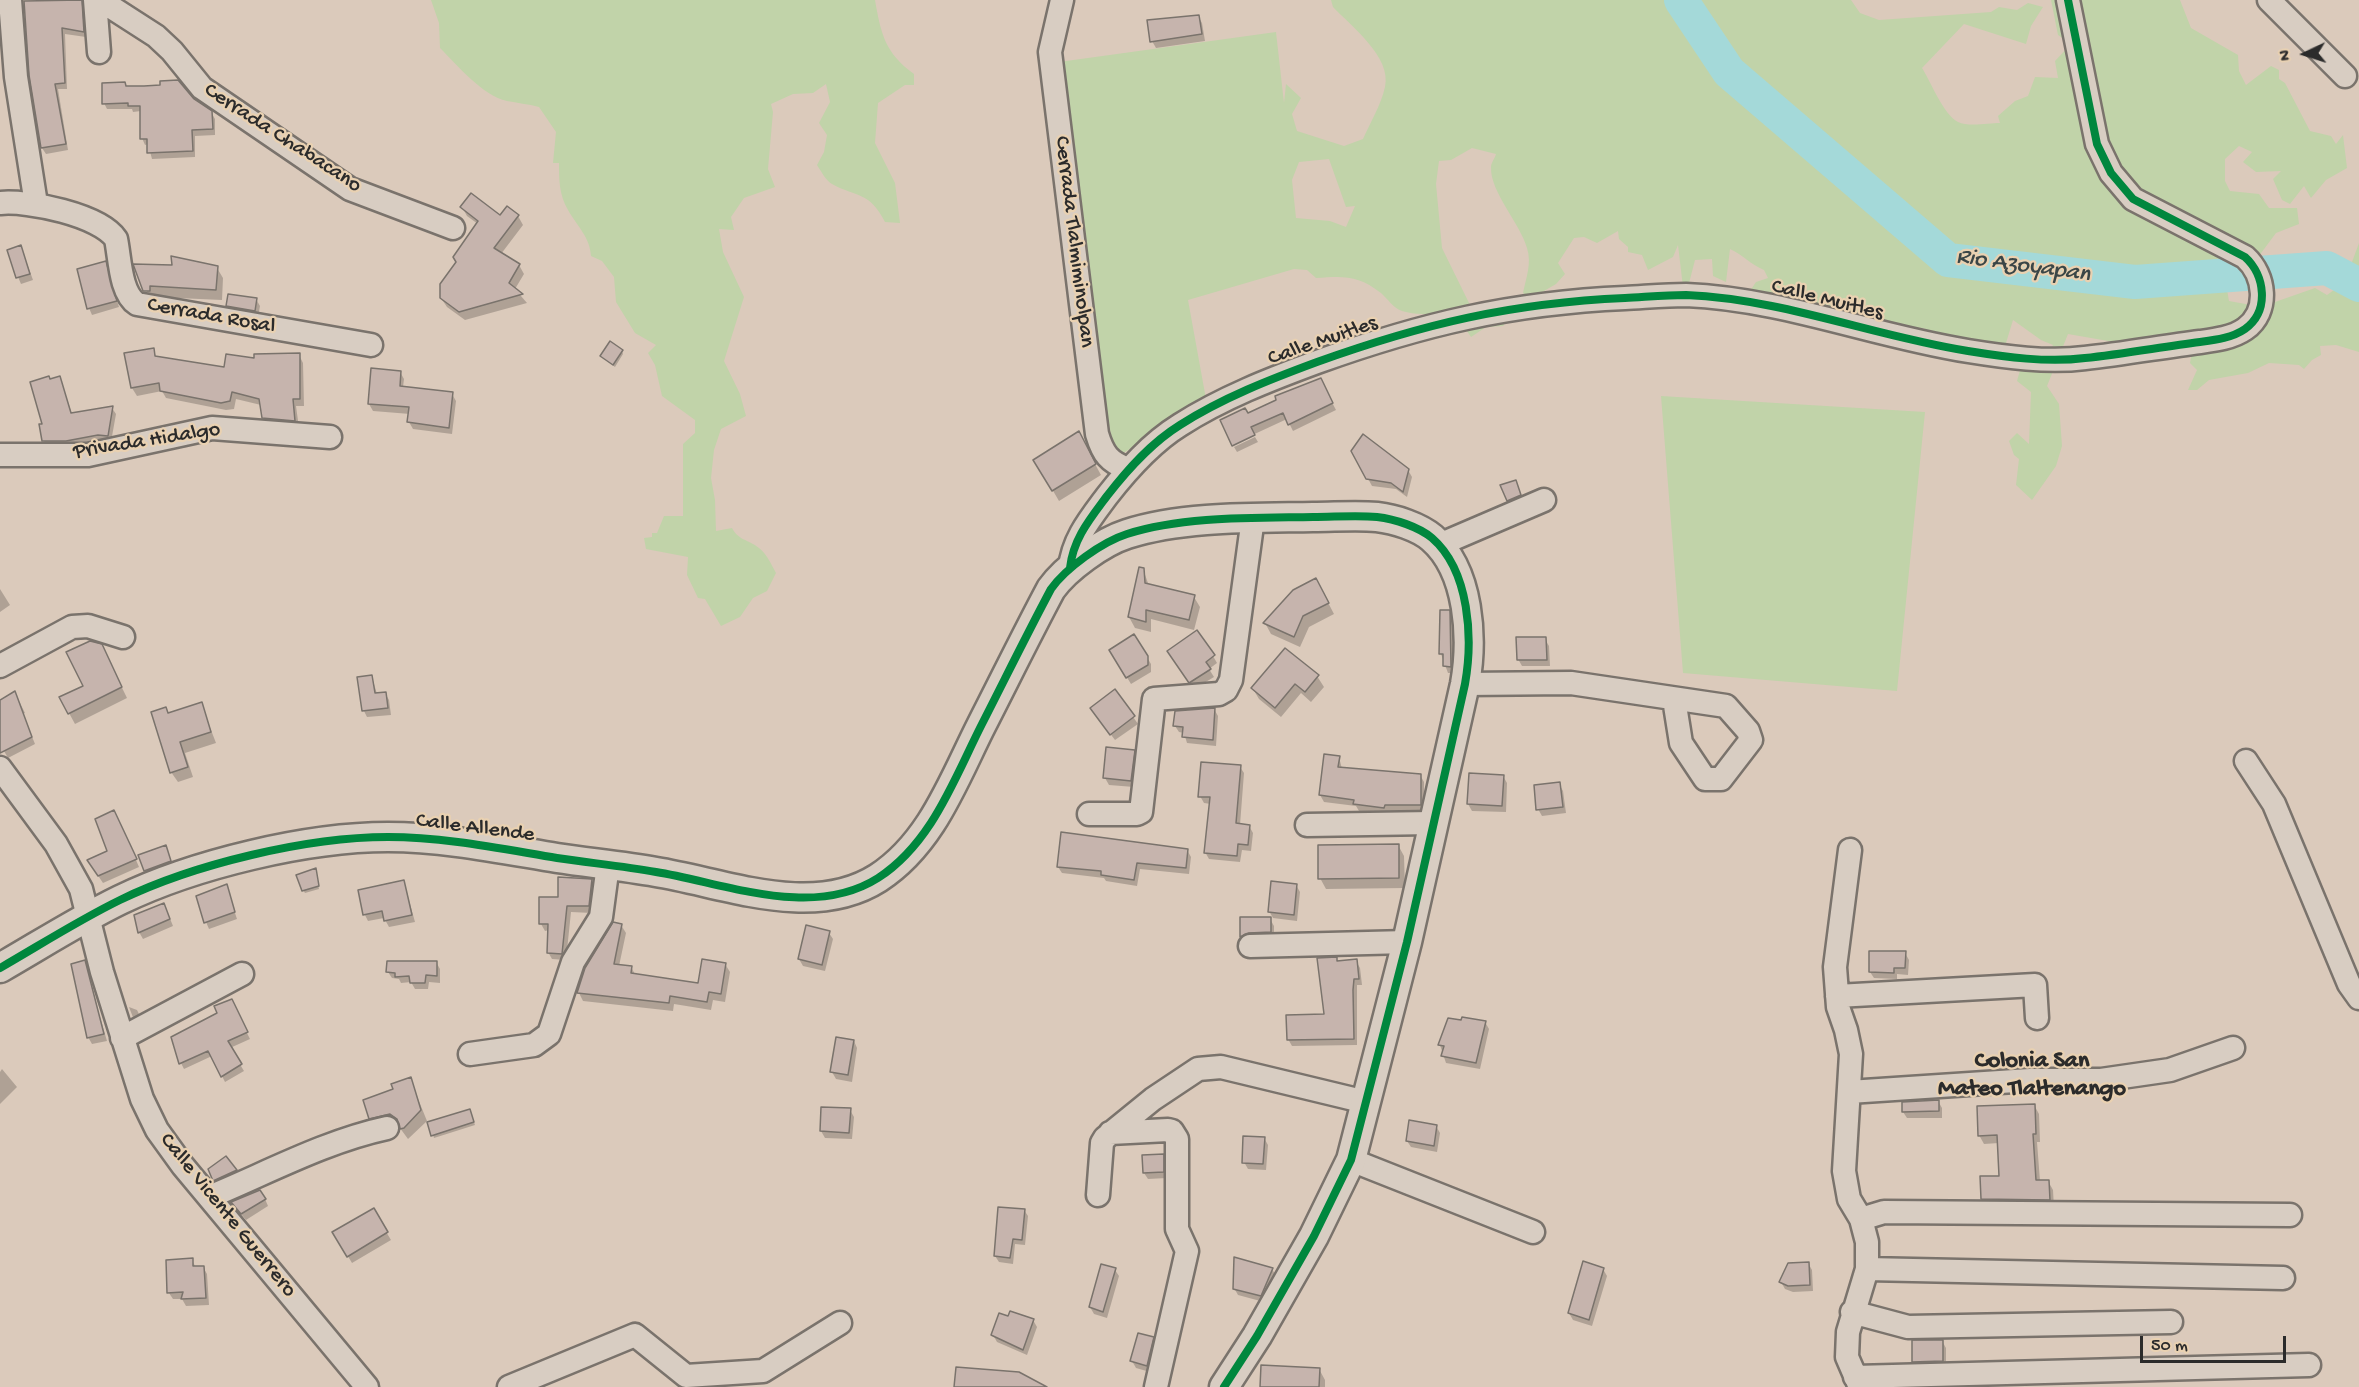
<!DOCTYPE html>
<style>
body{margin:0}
#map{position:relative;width:2359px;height:1387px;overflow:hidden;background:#dbcabb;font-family:"Gochi Hand",sans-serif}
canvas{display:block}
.north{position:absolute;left:2275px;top:24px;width:60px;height:60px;-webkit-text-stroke:4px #e9d1b1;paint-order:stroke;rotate:266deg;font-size:16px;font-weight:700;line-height:24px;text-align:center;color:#2b2b2b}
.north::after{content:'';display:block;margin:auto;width:21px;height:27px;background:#2b2b2b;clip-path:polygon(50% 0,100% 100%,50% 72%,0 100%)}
.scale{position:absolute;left:2140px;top:1336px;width:146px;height:27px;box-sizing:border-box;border:3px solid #2b2b2b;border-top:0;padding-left:8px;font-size:18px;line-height:21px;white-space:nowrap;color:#2b2b2b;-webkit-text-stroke:4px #e9d1b1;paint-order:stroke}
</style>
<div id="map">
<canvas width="2359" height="1387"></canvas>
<div class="north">N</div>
<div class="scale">50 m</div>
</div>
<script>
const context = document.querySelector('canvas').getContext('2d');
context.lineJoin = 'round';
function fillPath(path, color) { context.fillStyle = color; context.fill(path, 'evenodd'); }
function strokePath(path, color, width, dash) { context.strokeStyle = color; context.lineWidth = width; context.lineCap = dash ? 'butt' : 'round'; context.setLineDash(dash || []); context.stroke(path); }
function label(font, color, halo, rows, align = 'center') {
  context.font = font + ' "Gochi Hand",sans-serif'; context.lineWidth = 4.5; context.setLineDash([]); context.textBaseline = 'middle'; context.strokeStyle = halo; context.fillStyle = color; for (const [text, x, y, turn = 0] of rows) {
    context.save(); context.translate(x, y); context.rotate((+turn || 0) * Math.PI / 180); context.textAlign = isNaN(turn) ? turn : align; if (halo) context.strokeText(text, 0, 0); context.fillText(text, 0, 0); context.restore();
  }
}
fillPath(new Path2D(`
 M431 0H875C881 34 885 53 914 74V85H905L878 103 875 143 895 183 900 223 885 222C869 191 858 198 832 184 826 181 821 171 817 165L824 152 827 135 819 123 830 102 826 84 813 93 793 94 771 104 773 112 768 169 775 187 744 198 731 217 734 230 719 229 723 252 744 297 724 361 740 394 746 416 721 429 714 450 711 478 715 500 716 531 732 528C739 541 748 539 759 548 767 554 771 564 776 573L767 591 753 598 740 617 721 626 705 599 698 598 687 575 688 557 646 549 644 538 652 537V533H657L664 516H683V444L695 433V420L662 396 655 365 648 353 656 345 635 333 616 302 614 277 602 261 591 256C590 237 577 226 568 210 559 195 559 179 559 163H553L556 132 539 107C528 104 517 103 507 101 483 96 457 65 440 48L439 23Z
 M1331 0H1851L1860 13 1879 20 1991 12 1999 7 2017 10 2028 3 2043 7 2031 26 2026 44 1964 24 1922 68C1931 82 1943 114 1958 122 1968 127 1989 123 2000 123L1998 116 2015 101 2028 96 2035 77 2058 78 2055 61 2071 44 2058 35 2051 0H2180L2191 28 2238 55 2239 71 2246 85 2271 66 2279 70V79L2285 83 2310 131 2331 136 2336 144 2343 135 2347 168 2326 180 2311 198 2304 186 2290 204 2282 200 2273 179 2281 171 2256 172 2243 162 2252 152 2239 146 2225 159V181L2230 191 2259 194 2269 208H2297L2299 224 2276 233 2241 280 2227 289 2229 301 2251 305 2244 338 2264 328 2275 302 2315 288 2327 295 2338 287 2350 299 2351 284 2333 278 2336 270 2352 262 2359 243V352L2336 345 2320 346 2321 355 2312 360 2304 369 2299 365 2269 363 2248 373 2209 380 2197 390H2188L2197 370 2190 363 2194 342 2131 364 2114 342 2068 334 2047 386 2059 404 2062 446 2056 466 2032 500 2016 485 2019 459 2014 455 2009 441 2017 433 2029 444 2031 392 2017 381 2021 367 2040 366 2053 345 2041 340 2013 320 2006 343 2020 354 1941 343 1924 328 1907 338 1817 325 1807 327 1812 317 1750 291 1756 282 1768 278 1764 270C1751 265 1742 254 1730 249L1726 282 1713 276 1712 259 1695 260 1688 287H1683L1678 245 1673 257 1648 270 1642 255 1628 252V247L1619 239 1618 231 1597 243 1584 237 1574 238 1558 263 1565 274 1556 284 1532 298 1523 293C1526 278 1532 263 1527 248 1520 223 1490 192 1491 167 1491 163 1495 158 1496 154L1472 148 1451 160 1439 161 1436 184 1442 248 1470 305 1506 308 1515 312 1503 326 1486 327 1471 337C1453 306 1429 319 1402 311 1394 309 1387 298 1381 293 1358 275 1344 276 1316 278L1307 270 1294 269 1188 300 1206 399 1116 458 1088 327 1059 62 1276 32 1284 103 1286 84 1301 98 1292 114 1297 131 1344 146 1363 139C1370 123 1381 105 1385 87 1392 57 1351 26 1333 7ZM1329 159 1346 207 1355 206 1346 227 1330 221 1296 218 1292 180 1299 162Z
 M1661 396 1925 412 1897 691 1683 673Z`), '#c1d3a9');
fillPath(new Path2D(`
 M45 0H82L86 37 65 34 67 89H58L68 150 46 154 42 148 31 75Z
 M1198 16 1202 23 1205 41 1156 48 1152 41Z
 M162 86 193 100 211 112 215 119V135L195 136V157L152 159 148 144 145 145 142 138 141 111 133 112 132 109H107L104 103 126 87Z
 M462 207 500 217 518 216 523 225 501 254 519 265 524 274 515 289 527 303 465 320 447 307 441 298 478 224 467 216Z
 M21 247 33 280 21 284 18 277Z
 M105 263 119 307 92 315 89 308Z
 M136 265 217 268 223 278 222 300 155 297 151 302Z
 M256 299 260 306 258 317 232 312 228 306Z
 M153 350 157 358 225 369 256 360 299 355 303 363 304 406H296L299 428 268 426 261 405 236 399 234 409 226 410 166 398 162 391 137 396 132 388Z
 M622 351 623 354 615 367 602 357Z
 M400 372 404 379 403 387 452 394 456 401 452 434 413 429 409 422 410 414 373 411 369 404Z
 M60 378 72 414 112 408 116 414 111 442 48 448 44 441V425Z
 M1324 387 1336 410 1293 431 1287 419 1233 444 1247 415Z
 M1078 433 1101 475 1059 501 1035 460Z
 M1255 437 1258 442 1237 452 1234 447Z
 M1353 451 1408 470 1412 477 1407 497 1396 489 1372 486Z
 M1516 481 1524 502 1512 507 1502 486Z
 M1143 569 1149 586 1194 597 1200 607 1194 630 1151 619V632L1135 628 1129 617Z
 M0 589 10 605 0 612Z
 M1322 591 1334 614 1309 627 1300 647 1271 634 1265 623Z
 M1449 611 1453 618 1454 673H1448L1441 654V612Z
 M1134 636 1151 664V672L1131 684 1111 651Z
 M1545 639 1549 646 1550 666H1522L1518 659Z
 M1213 656 1217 663 1209 669 1214 677 1194 689 1172 658Z
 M107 657 127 698 75 724 69 713Z
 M1317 676 1324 687 1311 702 1301 693 1281 717 1259 699 1253 689Z
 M372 677 377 694 385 693 389 700 391 715 367 717 364 711Z
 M1115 691 1138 724 1115 740 1096 715Z
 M15 693 25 713 23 714 35 744 8 758 0 744V701Z
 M201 704 216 743 185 753 193 777 178 782 171 772 169 715Z
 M1214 709 1218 716 1216 746 1187 743 1184 733 1179 732 1175 726Z
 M1134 751 1138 758 1134 787 1109 785 1105 778Z
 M1339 757 1342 769 1420 775 1424 782V812L1388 811V814L1359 811 1356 806 1324 802 1320 795Z
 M1240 767 1244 773 1240 825 1249 826 1253 833 1251 851 1242 850 1240 862 1209 859 1205 852 1211 804 1204 803 1200 796Z
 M1503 776 1507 783 1506 812 1472 811 1468 804Z
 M1559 784 1563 791 1566 813 1542 816 1538 809Z
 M118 818 139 867 103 883 93 868 109 852Z
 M1062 834 1187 850 1191 857 1189 874 1140 869 1137 886 1106 881 1104 878 1062 873 1058 867Z
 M1398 845 1404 856 1405 888 1326 889 1320 878Z
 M165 847 173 868 150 877 140 856Z
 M315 870 319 889 305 893 303 890Z
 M592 881 595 888 592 913 571 912 566 960 552 959 548 952 549 930 545 931 541 924 559 899Z
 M404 882 415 922 389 927 384 918 368 921 365 915Z
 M1296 885 1300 892 1297 921 1273 918 1269 911Z
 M226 886 237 919 209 929 206 922Z
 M167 911 173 926 143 939 139 932Z
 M1241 919H1270L1274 926V938L1245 943 1242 937Z
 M621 925 626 933 619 966 631 967 636 976 700 985 725 964 730 972 725 1002 713 1000 711 1010 674 1004 673 1011 583 1001 579 993Z
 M829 933 833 939 825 971 803 966 799 959Z
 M1905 953 1909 960 1908 975 1897 974V979L1874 978 1870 972Z
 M1336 959 1338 963 1356 961 1360 968 1362 985H1357V1045L1292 1046 1288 1039 1326 1015Z
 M84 962 107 1041 92 1044 88 1037Z
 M436 962 440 969V983L429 982 428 989H415L411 982 401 983 399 979 392 978 388 972Z
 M129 1007 137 1010 140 1016 134 1020Z
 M234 1007 250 1039 230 1048 244 1071 225 1082 212 1056 184 1069 181 1063Z
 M1485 1022 1489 1029 1480 1069 1446 1063 1440 1045Z
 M854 1041 857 1048 852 1082 836 1079 832 1072Z
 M2 1069 17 1087 0 1104V1072Z
 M410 1079 427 1121 408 1139 397 1124 377 1129 371 1118 395 1090Z
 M1938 1101 1942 1108V1118H1907L1903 1112Z
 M2034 1105 2039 1114 2040 1142H2037L2040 1181H2048L2053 1190 2054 1208 1987 1207 1982 1199 2001 1178 1999 1143 1984 1144 1979 1135Z
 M850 1110 854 1117 852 1139 825 1138 821 1131Z
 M471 1114 475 1125 434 1138 433 1135Z
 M1436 1126 1440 1133 1437 1152 1411 1147 1407 1141Z
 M1264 1138 1268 1145 1266 1170 1248 1169 1244 1162Z
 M1163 1156 1167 1162V1178L1148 1179 1144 1173Z
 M226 1158 240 1177 218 1187 214 1180Z
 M265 1199 268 1206 246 1220 237 1209Z
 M373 1210 391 1240 352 1263 334 1233Z
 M1024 1210 1028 1216 1025 1245 1015 1244 1013 1264 999 1262 995 1256Z
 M192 1260 196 1268 203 1267 207 1274 209 1305 186 1306 182 1299H173L169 1293Z
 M1808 1263 1812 1270 1813 1291 1793 1292 1785 1289 1781 1282Z
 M1272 1269 1276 1276 1264 1302 1238 1295 1234 1288Z
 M1603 1269 1607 1276 1592 1326 1573 1320 1569 1313Z
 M1115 1270 1119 1276 1107 1318 1094 1314 1090 1307Z
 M1009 1318 1033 1320 1037 1327 1027 1355 997 1342 993 1335Z
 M1153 1338 1157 1345 1150 1372 1136 1368 1132 1361Z
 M1942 1341 1946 1348V1368H1918L1914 1362Z
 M1319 1369 1325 1380V1387H1262Z`), '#0003');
strokePath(new Path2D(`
 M1681 0 1729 72 1948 260 2135 282 2327 268 2359 285`), '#a4d9d9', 34);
const building = new Path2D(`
 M82 0 84 32 62 28 65 83 55 84 66 144 41 148 29 75 24 1Z
 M1199 15 1202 34 1150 42 1147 20Z
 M178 80 194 99 212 111 213 129 192 130 193 151 147 153V139H140V106H128V103L102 104V83L125 82 126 86H144L160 85V81Z
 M471 193 500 215 507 206 519 215 494 248 520 264 509 283 523 294 459 312 440 298V284L456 262 453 257 478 221 460 207Z
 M21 245 30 274 16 278 7 250Z
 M171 256 218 266 216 290 150 286V291H143L133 264 172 265Z
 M106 261 117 301 87 309 77 269Z
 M228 294 257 298 255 311 226 306Z
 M610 341 623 350 613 365 600 356Z
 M154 348 155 356 224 367 226 354 254 358V354L300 353V399H293L295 421 262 418 259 399 232 392 230 401 221 403 160 391 159 383 131 388 124 353Z
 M371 368 401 371 400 386 453 392 449 428 407 422 409 407 368 404Z
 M49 376 50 379 60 376 71 413 113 406 108 436 98 435 66 441H42L39 424H42L30 382Z
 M1321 378 1333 403 1288 425 1283 413 1251 427 1255 435 1232 446 1220 420 1245 408 1248 413 1276 400 1275 396Z
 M1079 431 1096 464 1052 491 1033 460Z
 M1363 434 1409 469 1403 492 1391 483 1366 479 1351 451Z
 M1516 480 1521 495 1507 501 1500 485Z
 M1139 567 1144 568 1145 583 1195 595 1189 620 1146 610V622L1128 617Z
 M1316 578 1329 603 1303 616 1294 637 1263 623 1293 590Z
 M1440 610H1450L1451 667 1443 666V654H1439Z
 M1197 630 1215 655 1206 662 1211 669 1189 683 1167 651Z
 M1134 634 1148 656V665L1126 678 1109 650Z
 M1516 637H1546L1547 660H1517Z
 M90 641 102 644 122 687 68 714 59 697 83 686 66 652Z
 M1285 648 1319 675 1305 692 1295 684 1275 708 1251 688Z
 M372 675 375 693 386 692 388 708 362 711 357 677Z
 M1115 689 1135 716 1110 735 1090 708Z
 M15 691 32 737 0 753V700Z
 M202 702 211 732 180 742 188 767 170 773 151 712 166 707 168 713Z
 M1215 708 1213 740 1182 737 1183 727 1173 726 1175 711Z
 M1106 747 1135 750 1131 781 1103 778Z
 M1324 754 1340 756 1338 767 1421 774V805H1385L1384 808 1353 804 1354 800 1319 795Z
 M1201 762 1241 765 1236 823 1250 825 1248 845 1238 844 1237 856 1204 853 1210 797H1198Z
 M1469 773 1504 775 1502 806 1467 804Z
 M1560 782 1563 807 1536 810 1534 785Z
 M114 810 137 859 98 876 87 860 107 851 95 819Z
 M1061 832 1188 849 1186 868 1137 863 1134 880 1101 875V871L1057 867Z
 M1399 844V878L1318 879V845Z
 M166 845 171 861 144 871 138 855Z
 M316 868 319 886 302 891 296 875Z
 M558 877 592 879 589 906H567L562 954 547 953 548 924H539V897H558Z
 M404 880 412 915 384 921 382 911 363 915 358 890Z
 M1271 881 1297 884 1294 915 1268 912Z
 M227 884 235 912 204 923 196 896Z
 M164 903 170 919 138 933 134 915Z
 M1240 917H1271V932L1249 933 1240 937Z
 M613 922 622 924 614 964 632 966 631 973 698 983 702 959 726 963 721 994 709 992 707 1002 670 996 669 1003 577 993 585 968Z
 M806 925 830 931 822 965 798 959Z
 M1869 951H1906L1905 968H1894V973L1869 972Z
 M1337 957V961L1357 959 1359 979H1354L1353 990 1354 1039 1287 1040 1286 1015 1324 1014 1317 958Z
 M85 960 104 1034 87 1038 71 964Z
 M387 961H437V976L426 975 425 983H410L409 976 395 977V973L386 972Z
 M232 999 248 1032 228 1041 242 1064 221 1077 208 1051 179 1064 171 1037 217 1013 214 1006Z
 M1462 1017 1486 1021 1476 1063 1441 1056 1444 1046 1438 1045 1448 1018 1461 1020Z
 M836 1037 854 1040 848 1075 830 1072Z
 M411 1077 421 1110 404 1128 400 1129 397 1119 390 1114 369 1119 363 1100 393 1089 391 1084Z
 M1939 1100V1111L1902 1112V1102Z
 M2035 1104 2036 1134H2033L2036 1180H2049L2050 1200 1981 1199 1980 1176H1999L1997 1135 1978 1136 1977 1106Z
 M821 1107 851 1108 849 1133 820 1131Z
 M470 1109 474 1122 431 1136 427 1122Z
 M1409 1120 1437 1125 1434 1146 1406 1141Z
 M1243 1136 1265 1137 1263 1164 1242 1163Z
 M1164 1154V1172L1143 1173 1142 1155Z
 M226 1156 237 1170 213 1181 208 1169Z
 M260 1190 266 1199 241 1214 231 1202Z
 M998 1207 1025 1209 1022 1240 1013 1239 1010 1258 994 1256Z
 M374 1208 388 1232 347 1257 332 1232Z
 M1234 1257 1273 1268 1261 1296 1233 1289Z
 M193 1258V1266H204L206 1298 181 1299 183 1292 167 1293 166 1260Z
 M1583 1261 1604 1268 1589 1320 1568 1313Z
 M1809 1262 1810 1285 1788 1286 1779 1282 1788 1263Z
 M1101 1264 1116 1268 1103 1312 1089 1307Z
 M1010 1311 1034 1319 1023 1350 991 1335 999 1313 1008 1316Z
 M1138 1333 1154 1337 1147 1366 1130 1361Z
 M1912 1340H1943V1361L1912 1362Z
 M1261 1365 1320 1368 1319 1387H1260Z
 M956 1367 1019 1372 1047 1387H954Z`);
fillPath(building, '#c6b4ad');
strokePath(building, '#7a736c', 1.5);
const minor = new Path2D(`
 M10 0 16 77 36 204
 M95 0 99 52
 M100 0 156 36 172 51 202 88 350 189 453 228
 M1062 0 1050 52 1097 434C1103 454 1109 462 1128 469
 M2269 0 2345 76
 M0 203C28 200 100 215 116 239 120 258 120 293 137 304L371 345
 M0 455H88L212 428 330 437
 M1439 545 1544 500
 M1070 568C1073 539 1090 519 1107 496 1128 469 1151 443 1180 425 1222 398 1271 379 1317 362 1423 324 1511 303 1625 298 1645 297 1666 295 1686 295 1783 299 1873 336 1968 351 2005 357 2048 363 2085 358 2123 354 2161 347 2200 342 2215 340 2232 338 2245 329 2270 311 2265 275 2245 257L2133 199 2111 173 2097 144 2068 0
 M0 666 72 627 88 626 123 637
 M1465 684 1571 683 1726 706 1748 731 1751 740 1721 779H1705L1681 743 1674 699
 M2246 761 2274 804 2349 984 2359 998
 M0 768 56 844 81 889 102 972 142 1099 157 1130 183 1166 367 1387
 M1089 814H1137L1141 812 1154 699 1219 694 1226 690 1231 680 1253 518
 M1307 825 1432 823
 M1850 850 1835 967 1838 1007 1846 1030 1851 1054 1844 1171 1849 1199 1861 1219 1867 1242V1269L1848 1332 1847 1357 1860 1387
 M1250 946 1407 942
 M1837 996 2035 985 2037 1018
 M122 1038 242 974
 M470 1054 534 1045 549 1034 573 962 601 917 608 865
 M1849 1092 2030 1080H2101L2170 1070 2233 1048
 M1110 1133 1168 1130 1172 1131 1177 1139V1229L1187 1251 1156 1387
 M1351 1160 1533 1232
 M1098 1195 1102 1143 1105 1138 1153 1099 1198 1069 1221 1067 1366 1102
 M209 1197C267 1173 326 1141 387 1128
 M1861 1219 1884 1212 2290 1215
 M1867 1269 2283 1278
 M1852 1312 1908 1327 2171 1322
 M1855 1377 2309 1365
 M509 1387 635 1335 686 1376 763 1371 840 1323`);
const tertiary = new Path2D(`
 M0 968C40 945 79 920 120 900 194 864 307 837 388 837 444 837 502 849 557 858 590 863 623 866 656 872 725 883 812 920 878 878 932 843 954 779 982 724 1005 679 1027 634 1051 589 1066 568 1102 542 1127 534 1183 516 1255 518 1313 517 1334 517 1357 515 1377 517 1395 519 1419 527 1432 538 1470 571 1473 639 1465 684L1407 942 1351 1160 1314 1236 1257 1336 1224 1387`);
strokePath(minor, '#7a736c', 27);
strokePath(tertiary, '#7a736c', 33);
strokePath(minor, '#d8cdc2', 22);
strokePath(tertiary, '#d8cdc2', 28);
strokePath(new Path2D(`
 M1070 568C1073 539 1090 519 1107 496 1128 469 1151 443 1180 425 1222 398 1271 379 1317 362 1423 324 1511 303 1625 298 1645 297 1666 295 1686 295 1783 299 1873 336 1968 351 2005 357 2048 363 2085 358 2123 354 2161 347 2200 342 2215 340 2232 338 2245 329 2270 311 2265 275 2245 257L2133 199 2111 173 2097 144 2068 0
 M0 968C40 945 79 920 120 900 194 864 307 837 388 837 444 837 502 849 557 858 590 863 623 866 656 872 725 883 812 920 878 878 932 843 954 779 982 724 1005 679 1027 634 1051 589 1066 568 1102 542 1127 534 1183 516 1255 518 1313 517 1334 517 1357 515 1377 517 1395 519 1419 527 1432 538 1470 571 1473 639 1465 684L1407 942 1351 1160 1314 1236 1257 1336 1224 1387`), '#00873e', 8);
label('22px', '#2b2b2b', '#e9d1b1', [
 ["Cerrada Chabacano",282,139,33],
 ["Cerrada Tlalmiminolpan",1073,242,83],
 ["Calle Muitles",1827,301,14],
 ["Cerrada Rosal",211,317,10],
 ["Calle Muitles",1323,342,-19],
 ["Privada Hidalgo",147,442,-9],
 ["Calle Allende",475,829,7],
 ["Calle Vicente Guerrero",227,1216,51]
]);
label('italic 24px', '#3a4647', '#e9d1b1', [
 ["Rio Azoyapan",2023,267,8]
]);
label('bold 24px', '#2b2b2b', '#e9d1b1', [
 ["Colonia San",2032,1062],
 ["Mateo Tlaltenango",2032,1090]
]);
</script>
